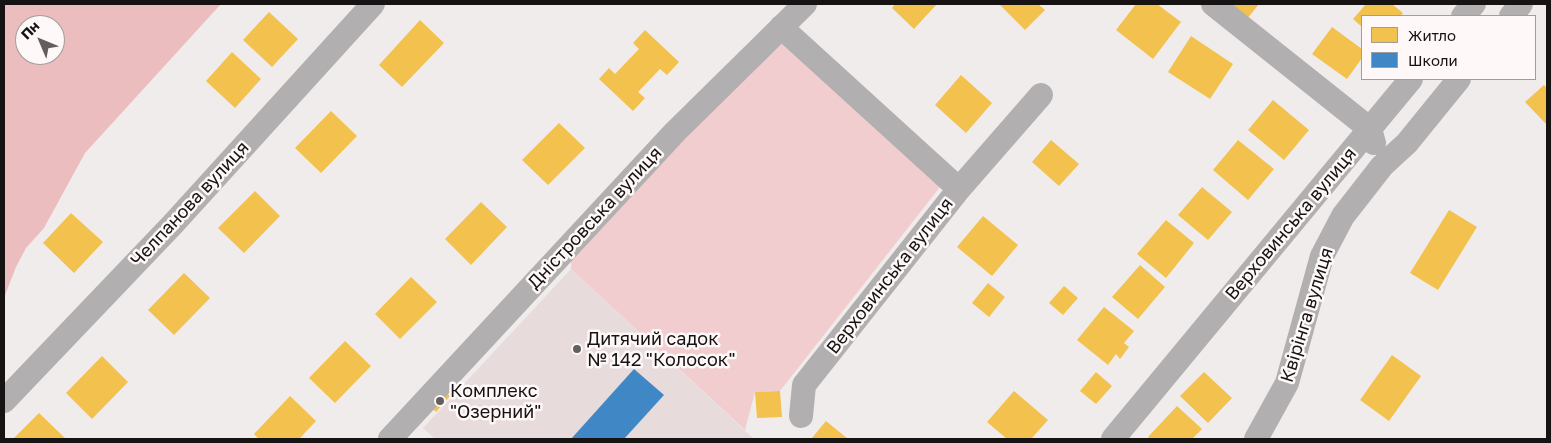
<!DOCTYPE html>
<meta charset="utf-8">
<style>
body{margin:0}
#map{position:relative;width:1551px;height:443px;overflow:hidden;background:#f1ecec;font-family:"Golos Text",sans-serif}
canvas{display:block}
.frame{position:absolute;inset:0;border:5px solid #171313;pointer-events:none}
.legend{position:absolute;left:1361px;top:15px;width:175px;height:65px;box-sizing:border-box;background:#fef8f8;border:1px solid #a29c9c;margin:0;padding:6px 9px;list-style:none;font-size:15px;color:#171313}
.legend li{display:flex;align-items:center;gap:10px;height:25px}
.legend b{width:25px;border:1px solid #a29c9c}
.north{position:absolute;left:15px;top:15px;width:50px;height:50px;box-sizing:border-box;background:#fef8f8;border:1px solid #a29c9c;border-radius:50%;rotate:315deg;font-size:14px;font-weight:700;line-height:20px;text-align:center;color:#171313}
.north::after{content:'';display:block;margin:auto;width:18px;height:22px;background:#635f5f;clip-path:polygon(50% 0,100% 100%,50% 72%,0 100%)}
</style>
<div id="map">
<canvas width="1551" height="443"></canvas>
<div class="frame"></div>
<ul class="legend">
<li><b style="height:14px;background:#f2c14e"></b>Житло</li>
<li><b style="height:14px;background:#3f88c5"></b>Школи</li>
</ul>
<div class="north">Пн</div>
</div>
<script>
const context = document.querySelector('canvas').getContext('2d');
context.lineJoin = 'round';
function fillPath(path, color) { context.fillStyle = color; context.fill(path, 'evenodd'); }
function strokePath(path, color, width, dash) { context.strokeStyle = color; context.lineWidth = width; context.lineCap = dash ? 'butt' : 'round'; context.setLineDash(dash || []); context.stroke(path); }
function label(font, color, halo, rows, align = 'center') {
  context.font = font + ' "Golos Text",sans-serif'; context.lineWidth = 5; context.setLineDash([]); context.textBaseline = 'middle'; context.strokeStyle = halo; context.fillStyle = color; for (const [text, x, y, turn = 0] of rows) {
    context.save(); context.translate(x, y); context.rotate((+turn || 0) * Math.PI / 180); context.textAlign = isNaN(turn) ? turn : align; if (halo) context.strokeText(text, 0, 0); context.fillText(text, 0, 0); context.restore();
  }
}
fillPath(new Path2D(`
 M571 269 754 439H435L423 428Z`), '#e7dbdc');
fillPath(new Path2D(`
 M779 40 940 187 780 391 755 392 745 430 571 269V258Z`), '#f2cdcf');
fillPath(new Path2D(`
 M4 4H221L85 153 44 228 26 248 16 267 4 298ZM25 25H55V55H25Z`), '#ebbdbf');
fillPath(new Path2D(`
 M895 4H937L914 29 892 8Z
 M999 4H1038L1045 10 1025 30Z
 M1136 4H1157L1181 22 1153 59 1116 30Z
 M1232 4H1259L1247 19 1230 6Z
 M1366 4H1392L1403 13 1401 16H1362V27L1353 19Z
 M269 12 298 39 272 67 243 40Z
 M420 20 444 43 402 87 379 65Z
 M1332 27 1362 49V58L1347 79 1312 54Z
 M645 30 679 62 667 75 660 69 638 92 645 98 633 111 599 79 609 68 615 74 639 49 633 43Z
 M1191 36 1233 64 1210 99 1168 72Z
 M232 52 261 79 235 108 206 81Z
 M961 75 992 103 966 133 935 105Z
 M1544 85 1547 88V125L1525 102Z
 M1273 100 1309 130 1284 160 1248 130Z
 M331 111 357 136 321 173 295 148Z
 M559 123 585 148 548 185 522 160Z
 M1051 140 1079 164 1059 186 1032 162Z
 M1238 140 1274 169 1248 200 1213 170Z
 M1202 187 1232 212 1208 240 1178 215Z
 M255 191 280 216 244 253 218 228Z
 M481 202 507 227 471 265 445 239Z
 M1449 210 1477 227 1438 290 1410 273Z
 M71 213 103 242 74 273 43 243Z
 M983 216 1018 245 992 276 957 247Z
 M1166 220 1194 243 1166 278 1137 254Z
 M1140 265 1165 287 1138 319 1112 297Z
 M184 273 210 298 174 335 148 310Z
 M411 277 437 302 400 339 375 314Z
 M988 283 1005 297 989 317 972 303Z
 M1064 286 1078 298 1063 315 1049 303Z
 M1104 307 1134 331 1124 343 1129 347 1120 359 1116 354 1108 365 1077 340Z
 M345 341 371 366 335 403 309 378Z
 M1392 355 1421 376 1389 421 1360 400Z
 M102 356 128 382 92 419 66 393Z
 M1096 372 1112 386 1096 404 1080 391Z
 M1204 372 1232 398 1208 423 1180 396Z
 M443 390 450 396 436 412 429 405Z
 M780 391 782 417 757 418 755 392Z
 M1014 391 1048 420 1031 439H1007L987 422Z
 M290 396 316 421 299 439H259L254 434Z
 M1177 406 1202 429 1192 439H1151L1148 437Z
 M39 413 65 438 64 439H13Z
 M826 421 848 439H811Z`), '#f2c14e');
fillPath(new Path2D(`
 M634 369 664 395 624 439H571Z`), '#3f88c5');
strokePath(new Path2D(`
 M1213 4 1370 129 1374 143
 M1463 16 1474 4
 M1511 16 1521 4
 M781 27 959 189 804 385 801 416
 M959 189 1041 95
 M4 401 173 224 373 4
 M390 439 675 132 805 4
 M1113 439 1411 79
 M1256 439 1287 383 1322 256 1343 216 1382 166 1407 143 1459 79`), '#b1afaf', 24);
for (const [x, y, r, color] of [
 [577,349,5,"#635f5f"],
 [440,401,5,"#635f5f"]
]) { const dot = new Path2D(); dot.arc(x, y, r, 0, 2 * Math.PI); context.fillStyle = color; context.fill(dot); strokePath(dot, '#fef8f8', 2); }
label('18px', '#171313', '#fef8f8', [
 ["Челпанова вулиця",190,204,-47],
 ["Дністровська вулиця",595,218,-47],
 ["Верховинська вулиця",1291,224,-50],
 ["Верховинська вулиця",890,276,-52],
 ["Квірінга вулиця",1307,315,-73]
]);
label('18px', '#171313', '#fef8f8', [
 ["Дитячий садок",587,339],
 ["№ 142 \"Колосок\"",587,360],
 ["Комплекс",450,391],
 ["\"Озерний\"",450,412]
], 'left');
</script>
